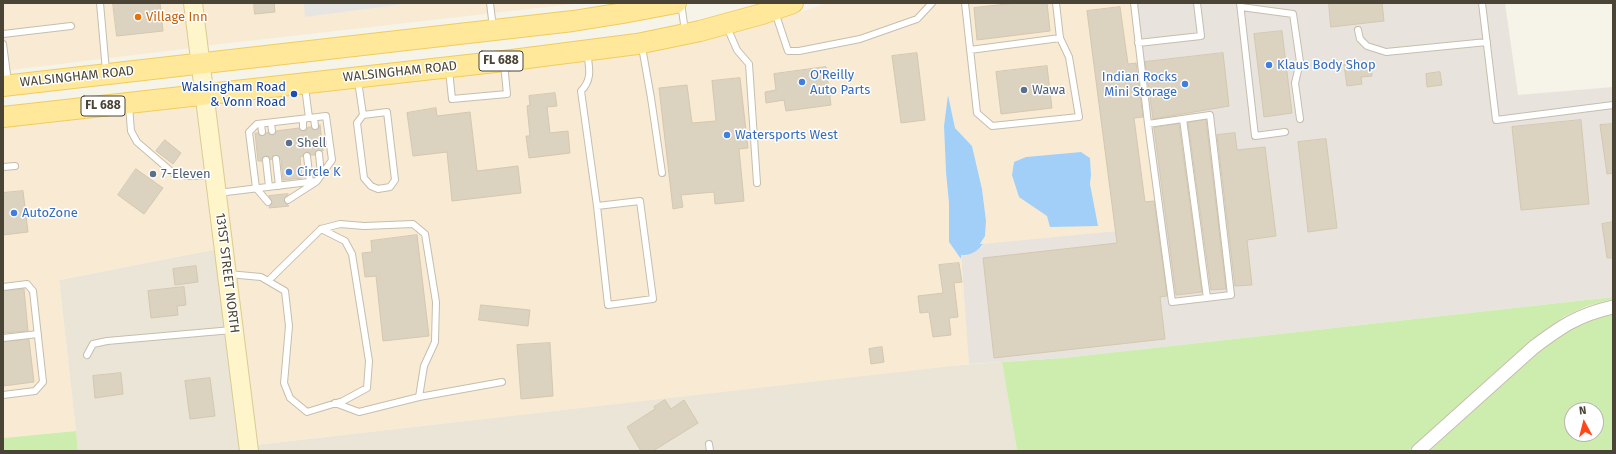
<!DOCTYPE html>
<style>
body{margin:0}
#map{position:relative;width:1616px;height:454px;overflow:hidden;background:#f6f3e9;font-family:"Fira Sans",sans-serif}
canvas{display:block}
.frame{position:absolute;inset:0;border:4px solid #4a4436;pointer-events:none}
.north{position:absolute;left:1564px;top:402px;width:40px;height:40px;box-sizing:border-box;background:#fff;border:1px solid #b7b4af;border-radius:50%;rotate:353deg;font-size:11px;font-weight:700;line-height:16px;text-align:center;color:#4a4436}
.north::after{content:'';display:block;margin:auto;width:14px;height:18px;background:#ff4717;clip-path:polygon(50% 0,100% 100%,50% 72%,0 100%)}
</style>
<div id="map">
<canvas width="1616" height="454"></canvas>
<div class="frame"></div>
<div class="north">N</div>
</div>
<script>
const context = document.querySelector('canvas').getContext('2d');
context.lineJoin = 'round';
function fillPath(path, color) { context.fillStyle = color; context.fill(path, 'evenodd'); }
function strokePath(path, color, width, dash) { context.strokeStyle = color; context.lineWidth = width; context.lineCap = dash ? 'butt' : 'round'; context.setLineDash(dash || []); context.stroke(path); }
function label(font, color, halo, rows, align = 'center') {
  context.font = font + ' "Fira Sans",sans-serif'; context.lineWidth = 3; context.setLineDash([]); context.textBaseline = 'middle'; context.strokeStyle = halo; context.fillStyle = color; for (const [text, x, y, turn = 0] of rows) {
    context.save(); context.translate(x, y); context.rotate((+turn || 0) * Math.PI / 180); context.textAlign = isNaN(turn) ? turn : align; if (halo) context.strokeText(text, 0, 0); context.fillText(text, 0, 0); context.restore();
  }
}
fillPath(new Path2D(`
 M217 249 243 451H78L59 280Z
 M1002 362 1017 451H256L255 445 935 367Z`), '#eae5d7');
fillPath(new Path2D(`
 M3 3H187L192 48 3 71Z
 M199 3H582L204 46Z
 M827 3H1131L1157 227 980 245 985 236 986 221 982 189 972 146 955 128 948 97 944 126 946 172 949 203V242L961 259 970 364 255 445 211 103 714 34 755 27ZM1081 152 1090 158 1091 175 1090 184 1091 196 1049 221 1026 157Z
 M199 104 217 249 59 280 76 431 3 438V127Z`), '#f9ebd3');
fillPath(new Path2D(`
 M1131 3H1505L1518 95 1613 87V297L1063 358 969 364 961 255 965 256 982 247 983 244 1157 227Z`), '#e8e4dd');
fillPath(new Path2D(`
 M1613 297V299L1587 306 1565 316 1530 341 1408 451H1017L1002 362 1063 358Z
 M1613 314V451H1429L1538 352C1565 332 1579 322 1613 314ZM1572 410H1596V434H1572Z
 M76 431 78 451H3V438Z`), '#cdedaf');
fillPath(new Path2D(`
 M304 3H412L305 17Z`), '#e7e5e1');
fillPath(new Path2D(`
 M948 95 955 128 972 146 982 189 986 221 985 236 980 244H983C978 251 970 256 961 255V259L949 242V203L946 172 944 126Z
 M1081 152 1090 158 1091 175 1090 184 1098 226 1050 227 1047 216 1019 197 1012 175 1014 162 1026 157Z`), '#a1cff7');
const building = new Path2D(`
 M113 3H160L163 31 117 36Z
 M254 3H274L275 12 255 14Z
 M1017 3H1047L1050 31 977 40 974 8Z
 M1329 3H1382L1384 21 1331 27Z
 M1120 7 1128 64 1136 63 1143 117 1134 118 1145 202 1154 201 1167 296 1160 297 1165 339 994 358 983 258 1117 243 1087 11Z
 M1282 31 1292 113 1264 117 1254 34Z
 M917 53 925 120 901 123 892 56Z
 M1223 53 1229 106 1153 119 1145 62Z
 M1371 62 1372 76 1361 77 1362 84 1347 86 1344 65Z
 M1047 66 1052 108 1001 114 996 72Z
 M826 67 831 105 786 111 784 100 766 103 765 92 776 90 774 74Z
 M1440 72 1442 85 1427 87 1426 74Z
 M740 78 748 148 739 149 744 201 715 204 714 192 681 195 683 207 673 209 659 88 687 85 692 123 716 121 712 81Z
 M555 93 557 106 547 107 550 133 568 131 570 153 529 158 526 136H530L527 106 530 105 529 96Z
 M436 108 437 116 470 112 477 171 518 166 521 193 452 201 447 152 413 156 407 113Z
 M1206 120 1226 289 1211 290 1188 123Z
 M1581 120 1589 204 1521 210 1512 127Z
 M1179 124 1202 292 1176 295 1154 128Z
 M1613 124V173L1607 174 1600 125Z
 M320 125 323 151 318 150 315 152V155H311L309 152H306L303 156 300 157 302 178 283 180 281 159 277 155 273 156 271 160 268 156H265L262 158V161H258L255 133H258L262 136 268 132 272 135 275 134 276 131 299 128 303 131 307 130 308 127H311L315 130 318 129Z
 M1235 133 1237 150 1265 147 1276 236 1247 240 1252 285 1235 286 1217 135Z
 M1326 139 1337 228 1308 232 1298 142Z
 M165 140 181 153 173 164 156 151Z
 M136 169 163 188 144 214 118 195Z
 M23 191 28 232 3 235V193Z
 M288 194 284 201 289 206 269 208 272 202 269 196Z
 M1613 222V258H1607L1602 224Z
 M417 235 429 336 383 341 376 276 365 277 362 253 372 252 371 241Z
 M959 263 962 282 954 283 958 317 949 318 951 335 933 337 929 312 920 313 918 296 943 293 939 265Z
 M196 266 198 282 175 285 173 269Z
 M184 287 186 305 177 306 178 315 151 318 148 291Z
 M19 289H24L28 331 3 333V291Z
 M481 305 530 310 528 326 479 320Z
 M29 340 34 382 3 386V342Z
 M550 343 553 396 521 399 517 345Z
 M882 347 884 362 871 364 869 349Z
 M121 373 123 394 95 398 93 376Z
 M210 378 215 416 190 419 185 381Z
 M665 400 671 409 684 400 698 423 653 451H641L627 427 655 409 654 407Z`);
fillPath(building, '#dcd2c0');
strokePath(building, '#d4c8b0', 1);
const lane = new Path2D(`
 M100 3 106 71
 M490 3 493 28
 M681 3 685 31
 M965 3 977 113 992 126 1079 117 1069 57 1060 38 1056 3
 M1134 3 1148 124 1172 302 1231 295 1210 115 1148 124
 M1240 3 1255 136 1285 132
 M1482 3 1496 120 1613 105
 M1241 7 1293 14 1300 62 1295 83 1300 119
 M775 12 788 51H799L860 39 917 19 932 3
 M727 27 737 50 749 64 757 183
 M1358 30 1360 39 1367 46 1386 52 1487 42
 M3 34 71 26
 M1138 43 1201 36 1197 3
 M3 44 8 82
 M642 47 651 98 662 173
 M970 50 1060 38
 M587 52C589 67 593 79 581 91L597 206 608 305 653 299 640 201 597 206
 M449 70 452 99 507 94 504 64
 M358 81 363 115 357 123 364 178 371 186 378 189 390 187 395 180 387 112 363 115
 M129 106 131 131 137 142 173 173 189 176 213 175
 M314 118 315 126
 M303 119V127
 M1183 119 1207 298
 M271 123 272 131
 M261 124 262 132
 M319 154 321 175
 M307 156 310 182
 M276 159 279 186
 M266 160 269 187
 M3 167 15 166
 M218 193 317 181 332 160 326 116 309 118
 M288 200 316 182
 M268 202 256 188 249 132 257 124 309 118 305 87
 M228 274 261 277 285 291 289 326 284 383 290 398 307 412 343 401 367 388 369 361 352 254 345 241 321 229
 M268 281 321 229 340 224 364 226 413 224 425 234 436 302 435 342 424 366 419 397 359 412 335 403
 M3 287 27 284 33 291 43 382 35 391 3 395
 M3 338 38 334
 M87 355 93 344 107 341 232 330
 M419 397 502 382
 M709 444 710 451`);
const street = new Path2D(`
 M1418 451 1534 347C1562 326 1578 315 1613 307`);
const secondary = new Path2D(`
 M193 3 249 451`);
const primary = new Path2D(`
 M3 86 573 21 623 13 676 3
 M3 117 504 61 637 44 700 31 762 14 793 3`);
strokePath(lane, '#c5bead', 8);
strokePath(street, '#c5bead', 15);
strokePath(secondary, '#dacb95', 20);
strokePath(primary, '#efcc5e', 22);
strokePath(lane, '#fff', 6);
strokePath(street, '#fff', 13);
strokePath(secondary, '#fff5ca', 18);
strokePath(primary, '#ffe899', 20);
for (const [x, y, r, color] of [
 [138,17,4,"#e8710a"],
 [1269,65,4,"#3f7fe0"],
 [802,82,4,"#3f7fe0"],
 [1185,84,4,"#3f7fe0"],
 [1024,90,4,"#5c6f8a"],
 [294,94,4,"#1a4fb4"],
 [727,135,4,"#3f7fe0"],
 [289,143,4,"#5c6f8a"],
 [289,172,4,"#3f7fe0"],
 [153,174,4,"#5c6f8a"],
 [14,213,4,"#3f7fe0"]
]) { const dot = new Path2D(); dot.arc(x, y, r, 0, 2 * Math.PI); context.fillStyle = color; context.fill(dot); strokePath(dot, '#fff', 1.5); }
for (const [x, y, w] of [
 [501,61,44],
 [103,106,44]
]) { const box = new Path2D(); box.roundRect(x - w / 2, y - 10, w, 20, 3); context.fillStyle = '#fff'; context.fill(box); strokePath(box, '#4a4436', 1); }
label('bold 12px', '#4a4436', null, [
 ["FL 688",501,61],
 ["FL 688",103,106]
]);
label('13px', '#c56008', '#fff', [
 ["Village Inn",146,17]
], 'left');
label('13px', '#366cbe', '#fff', [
 ["Klaus Body Shop",1277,65],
 ["O'Reilly",810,75],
 ["Auto Parts",810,90],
 ["Indian Rocks",1177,77,"right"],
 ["Mini Storage",1177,92,"right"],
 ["Watersports West",735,135],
 ["Circle K",297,172],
 ["AutoZone",22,213]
], 'left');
label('13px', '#4a4436', '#fff', [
 ["WALSINGHAM ROAD",400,72,-6],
 ["WALSINGHAM ROAD",77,77,-6],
 ["131ST STREET NORTH",227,273,83]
]);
label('13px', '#164399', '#fff', [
 ["Walsingham Road",286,87],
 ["& Vonn Road",286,102]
], 'right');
label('13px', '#4e5e75', '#fff', [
 ["Wawa",1032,90],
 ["Shell",297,143],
 ["7-Eleven",161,174]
], 'left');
</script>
